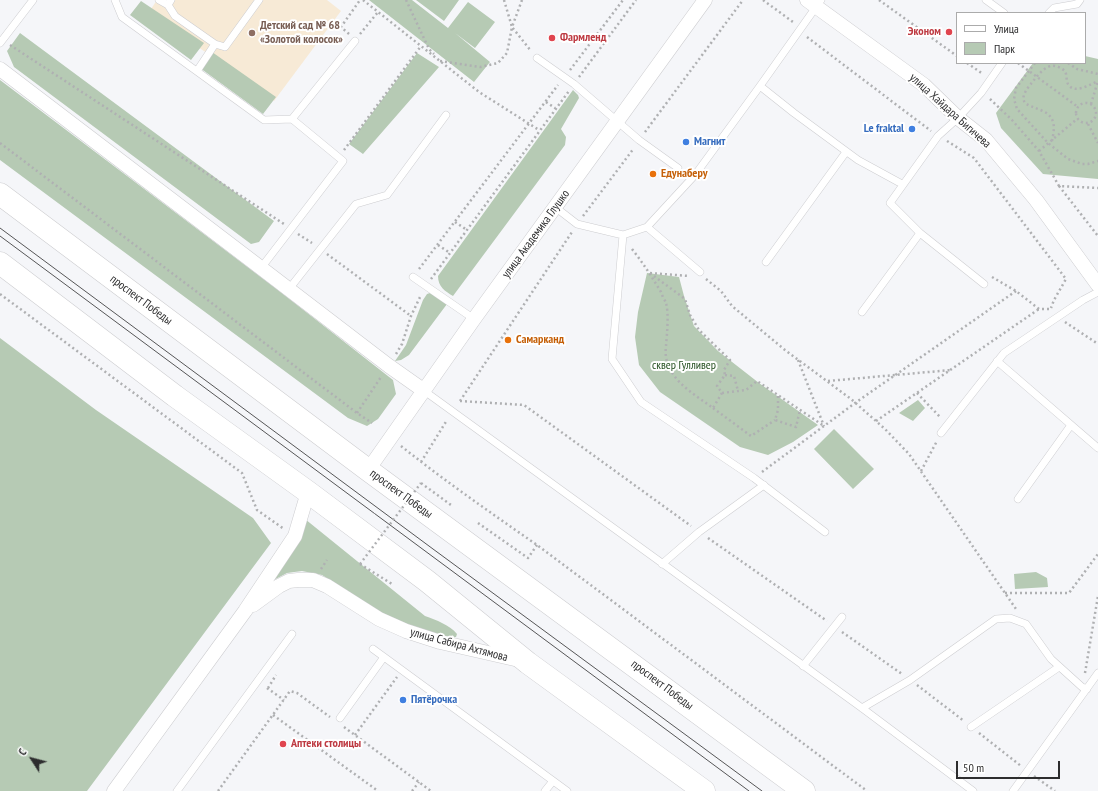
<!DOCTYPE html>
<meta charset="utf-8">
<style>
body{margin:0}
#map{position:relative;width:1098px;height:791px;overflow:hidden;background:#f5f6f9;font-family:"PT Sans Narrow",sans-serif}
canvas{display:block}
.legend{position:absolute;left:956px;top:12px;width:130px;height:52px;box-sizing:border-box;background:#fff;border:1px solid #ababab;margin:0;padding:5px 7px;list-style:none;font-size:12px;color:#2d2d2e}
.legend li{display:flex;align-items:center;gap:8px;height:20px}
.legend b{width:20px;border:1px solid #ababab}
.north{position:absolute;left:12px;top:739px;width:40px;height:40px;-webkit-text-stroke:3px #fff;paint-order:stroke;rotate:306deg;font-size:11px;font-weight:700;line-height:16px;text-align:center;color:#2d2d2e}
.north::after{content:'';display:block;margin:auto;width:14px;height:18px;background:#2d2d2e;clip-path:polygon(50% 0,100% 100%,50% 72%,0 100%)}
.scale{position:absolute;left:956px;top:761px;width:104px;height:18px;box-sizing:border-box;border:2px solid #2d2d2e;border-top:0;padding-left:5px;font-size:12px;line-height:14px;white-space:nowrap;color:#2d2d2e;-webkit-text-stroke:3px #fff;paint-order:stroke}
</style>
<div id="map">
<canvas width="1098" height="791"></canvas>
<ul class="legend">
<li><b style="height:5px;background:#fff"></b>Улица</li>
<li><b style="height:11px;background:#b6cab4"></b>Парк</li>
</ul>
<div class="north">С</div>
<div class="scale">50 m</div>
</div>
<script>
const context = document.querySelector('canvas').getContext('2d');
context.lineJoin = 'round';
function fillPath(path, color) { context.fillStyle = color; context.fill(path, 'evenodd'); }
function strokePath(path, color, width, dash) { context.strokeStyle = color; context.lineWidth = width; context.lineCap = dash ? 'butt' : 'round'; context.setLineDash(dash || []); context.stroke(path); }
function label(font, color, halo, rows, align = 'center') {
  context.font = font + ' "PT Sans Narrow",sans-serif'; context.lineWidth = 4; context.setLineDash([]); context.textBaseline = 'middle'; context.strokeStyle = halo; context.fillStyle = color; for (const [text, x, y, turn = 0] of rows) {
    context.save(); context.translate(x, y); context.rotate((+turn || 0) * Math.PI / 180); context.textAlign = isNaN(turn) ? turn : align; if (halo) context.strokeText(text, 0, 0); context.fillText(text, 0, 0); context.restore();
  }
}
fillPath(new Path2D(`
 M157 0H327L341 11 274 101 149 12Z`), '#f7ead6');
fillPath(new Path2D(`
 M369 0H412L448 28 468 2 495 22 475 48 455 33 490 62 474 82Z
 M416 0H459L444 21Z
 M141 1 204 43 191 60 130 15Z
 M20 33 274 221 259 242 251 244 14 67 7 51Z
 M212 52 276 97 263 114 200 68Z
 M417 53 439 67 363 154 349 144Z
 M1085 56 1098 59V179L1043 174 1001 128 996 113 1033 63H1085Z
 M0 80 278 290 393 380 396 394 378 419 367 426 348 418 0 160Z
 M573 90 578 95 579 98 561 129 566 137 565 145 453 296C445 291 438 287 438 276Z
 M647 273 679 277 684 296 694 326 718 351 759 383 818 425 793 442 768 455 740 447 660 392 639 365 635 337 638 312Z
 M430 293 434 294 447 304 409 355 401 360 395 361 406 345 423 300 427 294Z
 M0 338 96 410 253 518 271 543 87 791H0Z
 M918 400 925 408 913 421 899 413Z
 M834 429 874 469 853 489 814 449Z
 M305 519 425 616C436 620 450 625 457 634L456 637 447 638 400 626 322 575 302 571 287 573 272 581Z
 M1036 572 1047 578 1048 587 1015 589 1014 574Z`), '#b6cab4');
const service = new Path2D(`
 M115 0 122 17 264 120 292 119 343 161 261 268
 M159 0 168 5
 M171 0 168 5 175 16 215 44 225 47 259 0
 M986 0 1004 13
 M1049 13 1054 8 1077 4 1080 0
 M0 43 33 0
 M537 58 574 84 639 140 678 168
 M197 71 215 44
 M760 86 794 113 858 160 902 184
 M292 119 355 41
 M555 207 577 224 623 235 647 227 695 175 760 86 821 0
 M647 227 700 272
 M623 235 612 359 641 402 754 478 825 532
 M766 262 846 152
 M413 277 474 319
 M984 284 920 233 890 203 938 136 958 118 981 93 1002 63
 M289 289 356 204 387 195 446 115
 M862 312 920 233
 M997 361 1098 448
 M423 390 862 708 973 791
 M941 433 1004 353 1083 300 1098 292
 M1018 499 1071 425
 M662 564 699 532 764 485
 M373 649 384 657
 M803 666 842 617
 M862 708 910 680 996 619 1010 618 1026 624 1051 659 1082 687 1087 689
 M340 718 384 657 567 791
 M971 727 1059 667
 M177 791 292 634
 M545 791 553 781
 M1013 791 1098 673`);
const minor = new Path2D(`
 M807 0 924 85 958 118 986 140 1036 200 1098 285
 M0 69 261 268 389 366 423 390
 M368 470 474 319 705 0
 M253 605 279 586 289 581 298 580H313L327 586 379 619 406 631 440 642 519 660
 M114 791 245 611 295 536 308 492`);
const primary = new Path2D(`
 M0 194 368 470 804 791
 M0 263 175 396 308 492 427 581 528 663 704 791`);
strokePath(service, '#cdcdd0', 8);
strokePath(minor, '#cdcdd0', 15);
strokePath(primary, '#cdcdd0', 23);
strokePath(new Path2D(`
 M363 0 479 92 539 130
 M406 0 429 49 434 54
 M522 0 512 27 531 51
 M763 0 793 22
 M879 0 957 56
 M349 34 341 27 360 0
 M360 34 378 12
 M807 37 931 131
 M10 45 284 224
 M440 61 480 67 498 63 507 53 512 27 504 0
 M967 63 983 74
 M1018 63 1078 107
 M1035 63 1016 88 1014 99 1017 109 1048 143 1068 159 1082 164H1088L1098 161
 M1068 63 1077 69 1098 74
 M570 70 623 0
 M579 77 636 0
 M990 99 1012 120 1039 151 1059 186 1098 188
 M546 102 555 108
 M1076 113a10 10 0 1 1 20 0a10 10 0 1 1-20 0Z
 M1091 104 1098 81
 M1088 124 1098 143
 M645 132 743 0
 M947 141 974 158 1066 279 1054 300 1051 308
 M1052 141C1053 135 1055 128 1053 122 1048 102 1008 113 1030 85 1035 79 1041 70 1048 67 1054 64 1060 67 1065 71 1067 75 1066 80 1068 84 1074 95 1091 84 1098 81
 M0 143 357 413 372 423
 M344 150 421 46
 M1039 151 1077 119
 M1059 186 1098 236
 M583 216 634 148
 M455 222 467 230
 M298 234 312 243
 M438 245 450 253
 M632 249C643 263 652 277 661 292 662 296 665 300 666 303 669 314 667 334 666 346 662 376 691 392 713 408L722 393
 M327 254 411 316
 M419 269 558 85
 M650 273 685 299 690 315 699 330 730 360 724 370 725 375 717 386 722 393 746 390 757 381 824 426
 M650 273 689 276
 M992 277 1016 291 1039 309H1052
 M431 279 569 91
 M706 279 721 291 732 306 785 350 851 399 885 429 909 454 1016 609
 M0 294 242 473 257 510 284 529
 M1065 322 1098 344
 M396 354 402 344 411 316 421 295
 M798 360 824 426
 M725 375 734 376 738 391
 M828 381 951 370
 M917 393 941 418
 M778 396V410L775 420 796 427 800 410
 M460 401 524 405 691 526
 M460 401 572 232
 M713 408 751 436 775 420
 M357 413 381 377
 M876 421 1039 309
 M401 446C445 481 491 513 537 545L867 791
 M421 462 447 420
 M921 471 937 441
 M762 472 855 403 1016 291
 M421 483 451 505
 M478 523 528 558 537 545
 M708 538 827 621
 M360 564 392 584
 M321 569 327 560
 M1005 593H1069L1098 554
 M842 632 902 674
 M1085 673 1098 596
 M917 685 964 721
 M267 688 284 700
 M268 688 276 675
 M273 715 378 791
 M344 727 431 791
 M979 733 1021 766
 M355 735 397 677
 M1034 776 1055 791
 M218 791 290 691 297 693 330 717
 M412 791 419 782`), '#afb0b2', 2.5, [2, 3]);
strokePath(service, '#fff', 7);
strokePath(minor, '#fff', 14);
strokePath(primary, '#fff', 22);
strokePath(new Path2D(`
 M0 228 433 549 762 791
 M0 236 749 791`), '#565657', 1);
strokePath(new Path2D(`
 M360 564 421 483`), '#afb0b2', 2.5, [2, 3]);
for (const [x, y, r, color] of [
 [949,32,4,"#e0444e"],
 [252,33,4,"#8d6e63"],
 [552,38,4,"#e0444e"],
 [912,129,4,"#3f7fe0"],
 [686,142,4,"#3f7fe0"],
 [653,174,4,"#e8710a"],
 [508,340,4,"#e8710a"],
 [403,700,4,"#3f7fe0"],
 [283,744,4,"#e0444e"]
]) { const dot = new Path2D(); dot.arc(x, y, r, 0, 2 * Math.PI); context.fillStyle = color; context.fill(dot); strokePath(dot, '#fff', 1.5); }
label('bold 12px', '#785e54', '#fff', [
 ["Детский сад № 68",260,26],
 ["«Золотой колосок»",260,40]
], 'left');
label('bold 12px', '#be3a42', '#fff', [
 ["Эконом",941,32,"right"],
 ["Фармленд",560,38],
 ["Аптеки столицы",291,744]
], 'left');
label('12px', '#2d2d2e', '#fff', [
 ["улица Хайдара Бигичева",950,111,42],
 ["улица Академика Глушко",536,234,-54],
 ["проспект Победы",141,300,37],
 ["проспект Победы",401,494,36],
 ["улица Сабира Ахтямова",459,645,15],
 ["проспект Победы",662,685,37]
]);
label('bold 12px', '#366cbe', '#fff', [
 ["Le fraktal",904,129,"right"],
 ["Магнит",694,142],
 ["Пятёрочка",411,700]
], 'left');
label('bold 12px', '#c56008', '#fff', [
 ["Едунаберу",661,174],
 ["Самарканд",516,340]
], 'left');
label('12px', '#244f20', '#fff', [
 ["сквер Гулливер",684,366]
]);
</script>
